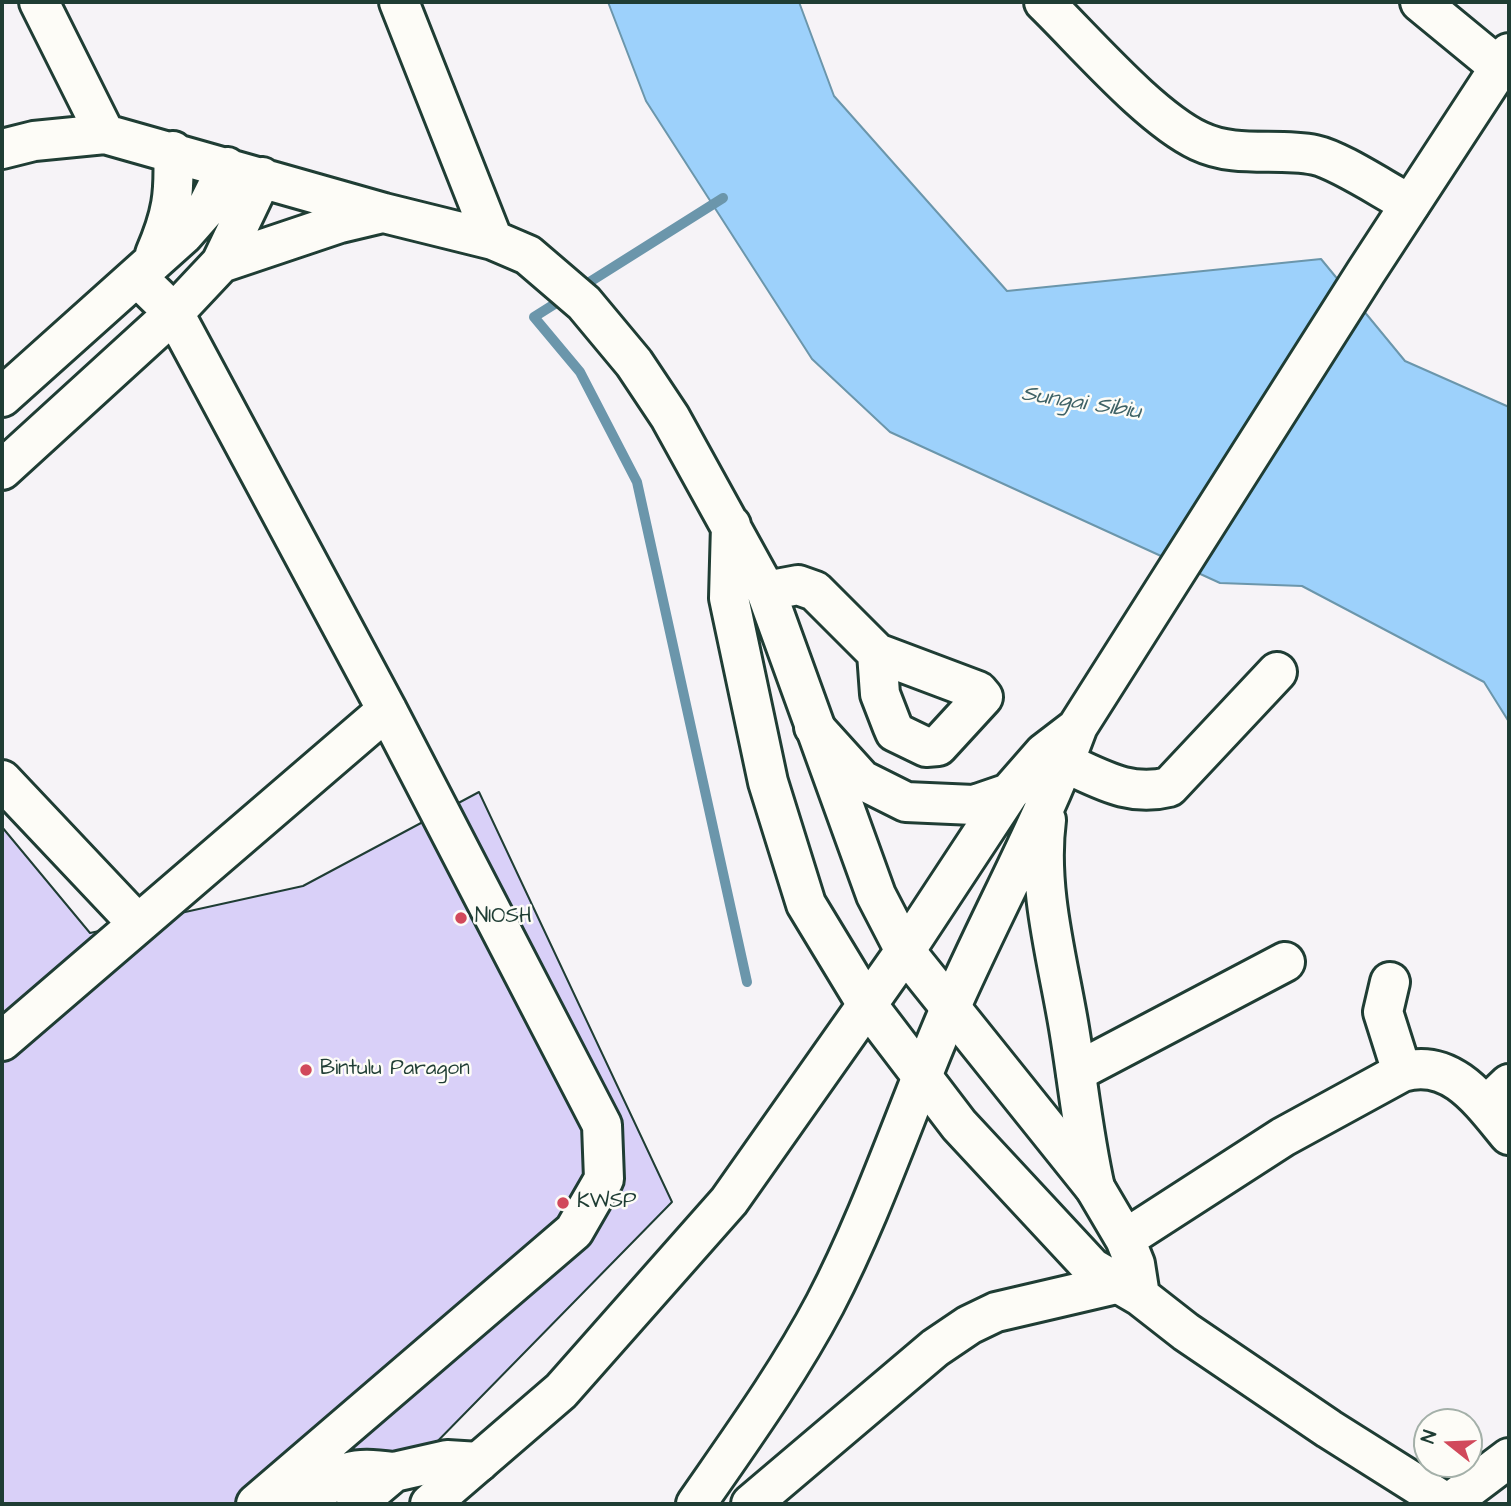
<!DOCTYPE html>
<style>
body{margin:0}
#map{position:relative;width:1511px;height:1506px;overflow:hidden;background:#f6f3f7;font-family:"Architects Daughter",sans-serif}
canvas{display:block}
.frame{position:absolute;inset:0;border:4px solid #1f3d34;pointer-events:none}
.north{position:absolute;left:1413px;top:1408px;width:70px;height:70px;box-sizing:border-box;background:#fdfcf7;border:2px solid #a4b0a9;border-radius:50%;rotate:288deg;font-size:19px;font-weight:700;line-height:28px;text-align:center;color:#1f3d34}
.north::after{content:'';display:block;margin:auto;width:24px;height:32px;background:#d1495b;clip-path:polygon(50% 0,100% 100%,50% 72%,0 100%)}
</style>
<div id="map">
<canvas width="1511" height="1506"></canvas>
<div class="frame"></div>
<div class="north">N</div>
</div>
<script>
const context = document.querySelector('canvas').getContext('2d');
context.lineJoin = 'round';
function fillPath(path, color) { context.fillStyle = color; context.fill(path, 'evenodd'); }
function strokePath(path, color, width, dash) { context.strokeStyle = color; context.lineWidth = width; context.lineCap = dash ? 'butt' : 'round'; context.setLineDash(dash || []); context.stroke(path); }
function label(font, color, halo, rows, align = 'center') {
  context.font = font + ' "Architects Daughter",sans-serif'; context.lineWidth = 5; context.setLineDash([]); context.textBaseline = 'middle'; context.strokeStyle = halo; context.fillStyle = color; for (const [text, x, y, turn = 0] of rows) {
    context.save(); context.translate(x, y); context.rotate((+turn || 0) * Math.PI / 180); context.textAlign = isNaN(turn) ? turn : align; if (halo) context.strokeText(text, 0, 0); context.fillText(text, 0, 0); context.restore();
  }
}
const water = new Path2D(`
 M608 2H799L834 96 1007 291 1321 259 1405 361 1509 407V722L1484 682 1302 586 1220 583 890 432 812 359 646 101Z`);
fillPath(water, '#9dd1fb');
strokePath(water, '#6b96ab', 2);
strokePath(new Path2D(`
 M723 198 534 317 580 372 637 482 747 982`), '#6b96ab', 10);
const building = new Path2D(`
 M479 792 672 1202 376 1504H2V827L90 933 303 886Z`);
fillPath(building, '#d9d0f8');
strokePath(building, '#1f3d34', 2);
const minor = new Path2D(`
 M39 2 105 134
 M399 2 493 240
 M1044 2C1085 42 1150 118 1199 141 1237 159 1276 147 1315 155 1339 160 1385 191 1410 204
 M1420 2 1499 67
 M2 149 34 141 105 134 384 213 493 240 528 255 584 303 634 363 670 417 766 591 876 895 905 951 1095 1188 1125 1239 1135 1264 1140 1296
 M155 254C172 215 175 194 173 151
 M221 263 340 223 382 213
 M137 277 174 313 387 710 602 1125 604 1179 574 1231 256 1504
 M2 397 184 234 206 209 227 167
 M2 470 174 313 221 263 262 177
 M731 525 729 598 768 782 806 904 866 1003 959 1125 1092 1268 1140 1296 1186 1332 1329 1429 1448 1504
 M766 591 798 585 815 591 877 653 978 691 983 697 938 746 926 747 895 732 892 725 880 694 877 653
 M1065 763C1101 779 1129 797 1169 787L1277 672
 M2 780 138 924
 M1390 982 1383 1012 1402 1072
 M2 1041 387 710
 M1076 1072 1285 962
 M1486 1106 1509 1084
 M1125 1239 1283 1137 1402 1072C1451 1057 1481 1101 1509 1135
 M304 1504C343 1473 342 1465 394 1472
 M356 1504 394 1472 447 1460 479 1462
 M1448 1504 1509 1458`);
const major = new Path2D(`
 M814 727 862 780 906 802 974 805 1009 793
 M1046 820C1037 889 1058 961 1069 1028 1078 1082 1083 1135 1095 1188
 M430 1504 561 1391 729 1201 905 951 1009 793 1044 753 1074 730
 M696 1504C741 1439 788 1374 825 1304 874 1210 907 1108 949 1011 991 915 1042 824 1078 726L1366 272 1509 53
 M751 1504 935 1348 969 1325 996 1312 1116 1284`);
strokePath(minor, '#1f3d34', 44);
strokePath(major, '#1f3d34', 44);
strokePath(minor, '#fdfcf7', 38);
strokePath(major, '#fdfcf7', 38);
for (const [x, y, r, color] of [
 [461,918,7,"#d1495b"],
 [306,1070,7,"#d1495b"],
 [563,1203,7,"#d1495b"]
]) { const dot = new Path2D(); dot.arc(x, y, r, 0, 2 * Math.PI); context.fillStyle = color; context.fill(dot); strokePath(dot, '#fdfcf7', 2.5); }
label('21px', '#1f3d34', '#fdfcf7', [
 ["NIOSH",475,918],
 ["Bintulu Paragon",320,1070],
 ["KWSP",577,1203]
], 'left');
label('italic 23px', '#3e6266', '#fdfcf7', [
 ["Sungai Sibiu",1081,404,9]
]);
</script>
